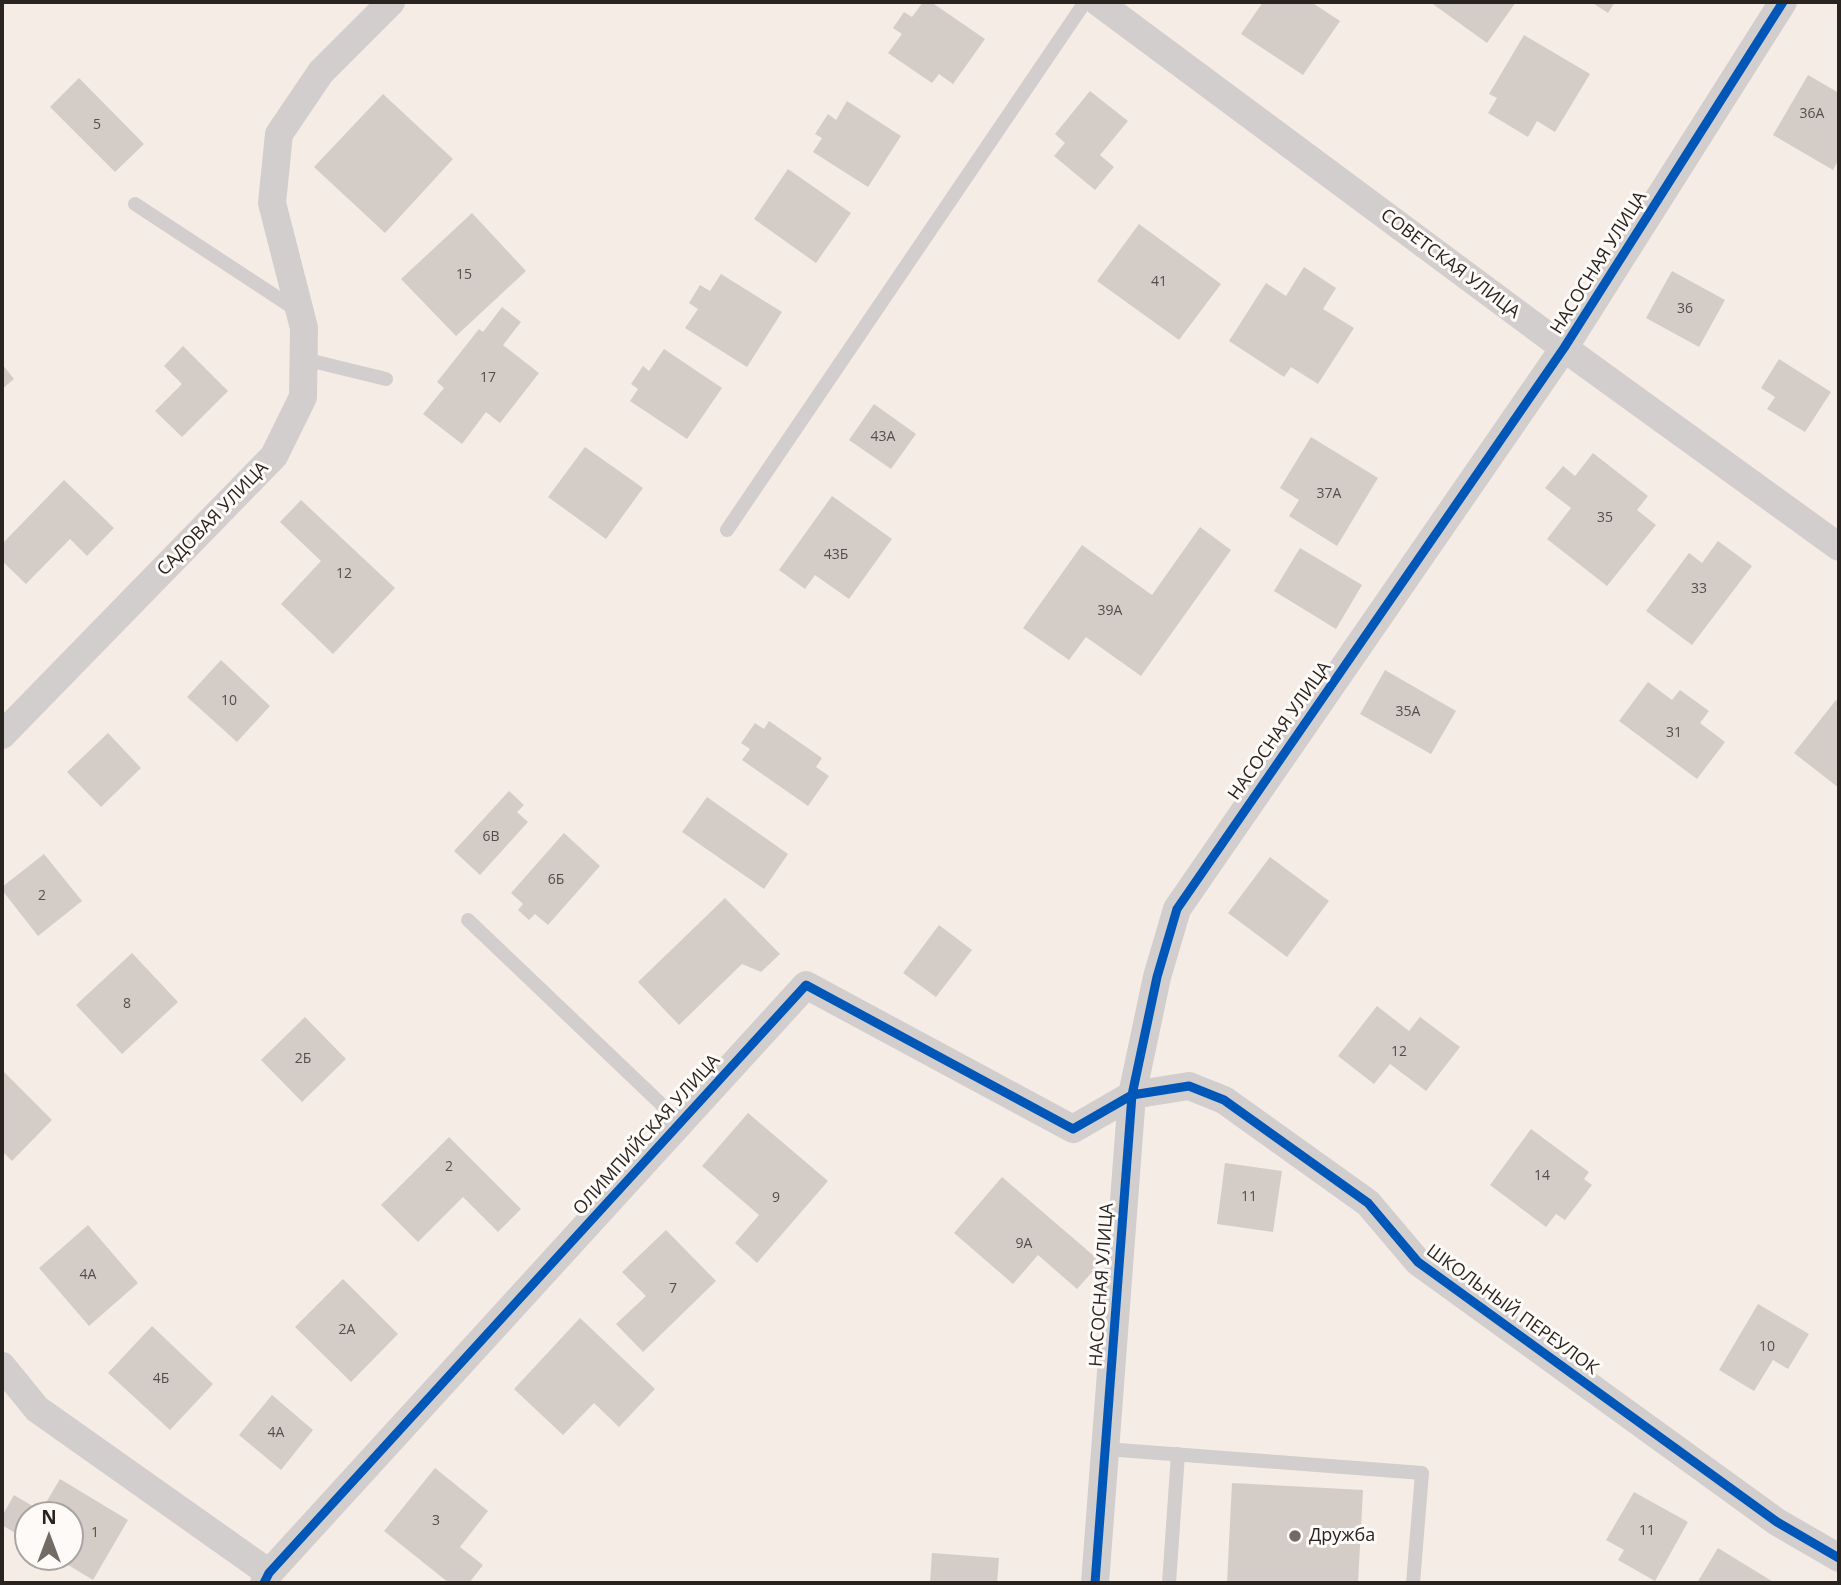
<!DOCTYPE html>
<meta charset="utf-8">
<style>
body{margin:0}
#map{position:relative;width:1841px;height:1585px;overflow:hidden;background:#f6ece6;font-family:"Open Sans",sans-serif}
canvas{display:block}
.frame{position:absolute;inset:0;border:4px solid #2a2420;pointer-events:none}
.north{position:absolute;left:14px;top:1501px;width:70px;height:70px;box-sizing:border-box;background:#fefaf8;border:2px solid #a9a4a2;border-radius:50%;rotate:0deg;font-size:19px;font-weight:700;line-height:28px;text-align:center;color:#2a2420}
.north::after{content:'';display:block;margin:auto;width:24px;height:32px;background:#716a65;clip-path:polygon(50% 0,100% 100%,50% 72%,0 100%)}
</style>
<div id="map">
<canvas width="1841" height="1585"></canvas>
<div class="frame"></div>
<div class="north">N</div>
</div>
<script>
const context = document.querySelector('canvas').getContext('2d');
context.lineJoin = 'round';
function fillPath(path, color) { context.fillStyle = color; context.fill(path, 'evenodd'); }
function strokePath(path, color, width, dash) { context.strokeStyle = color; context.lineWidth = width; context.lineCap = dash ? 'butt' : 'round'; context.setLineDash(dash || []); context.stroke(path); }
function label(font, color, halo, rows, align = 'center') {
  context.font = font + ' "Open Sans",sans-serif'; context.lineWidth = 6; context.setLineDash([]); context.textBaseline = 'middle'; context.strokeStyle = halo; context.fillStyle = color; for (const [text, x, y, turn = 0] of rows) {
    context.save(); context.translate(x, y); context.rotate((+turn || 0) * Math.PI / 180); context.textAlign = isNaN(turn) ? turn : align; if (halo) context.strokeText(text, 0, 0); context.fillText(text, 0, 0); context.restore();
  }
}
fillPath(new Path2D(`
 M923 2H931L985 39 953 84 939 74 932 83 888 53 902 34 893 28 904 12 912 17Z
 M1263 2H1311L1340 21 1303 75 1241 34Z
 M1430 2H1516L1487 43Z
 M1591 2H1615L1608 13Z
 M1524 35 1590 74 1555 132 1537 121 1528 137 1488 113 1497 98 1489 94Z
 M1808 75 1839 93V159L1833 170 1773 135Z
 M79 78 144 144 115 172 50 107Z
 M1090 91 1128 121 1100 155 1114 167 1095 190 1054 156 1065 143 1055 134Z
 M383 94 453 159 385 233 314 167Z
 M847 101 901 136 868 187 813 152 822 138 815 134 828 114 836 120Z
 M788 169 851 213 816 263 754 219Z
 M472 213 526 271 456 336 401 279Z
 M1139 224 1221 284 1179 340 1097 281Z
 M1304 267 1336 288 1323 309 1354 328 1318 384 1291 367 1284 377 1229 341 1266 283 1286 296Z
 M1672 271 1725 300 1699 347 1646 318Z
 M721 274 782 312 747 367 685 328 698 309 689 303 700 285 710 291Z
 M502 307 521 322 503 345 539 373 500 423 486 412 462 444 423 414 444 388 437 382 479 329 483 332Z
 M183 346 228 391 182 437 155 411 182 384 164 366Z
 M664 349 722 388 687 439 630 401 638 389 631 384 643 366 649 371Z
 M1779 359 1831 392 1805 432 1767 409 1775 397 1761 388Z
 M2 364 14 379 2 389Z
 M874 404 916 434 891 469 849 440Z
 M1311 437 1378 478 1337 546 1289 516 1299 500 1280 488Z
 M585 447 643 488 606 539 548 497Z
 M1593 453 1648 496 1637 510 1656 525 1607 586 1547 539 1571 508 1545 488 1563 466 1575 476Z
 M64 480 114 528 87 556 70 539 26 584 2 561V544Z
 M832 496 892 539 849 599 815 575 805 589 779 570Z
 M301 500 395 588 333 654 281 604 321 561 280 522Z
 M1200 527 1231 550 1141 676 1086 637 1069 660 1023 628 1082 545 1152 595Z
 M1718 541 1752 566 1692 645 1646 611 1689 553 1702 563Z
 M1300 548 1362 585 1336 629 1274 591Z
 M221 660 270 706 237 742 187 697Z
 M1385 670 1456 711 1431 754 1360 714Z
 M1648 682 1672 700 1680 690 1709 711 1700 723 1725 742 1697 779 1619 721Z
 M1836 700 1839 702V788L1794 753Z
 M769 721 822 758 816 767 829 776 808 806 742 760 750 749 741 743 755 723 764 729Z
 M108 733 141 768 101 807 67 772Z
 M509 791 524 805 517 812 528 822 480 875 454 851Z
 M707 797 788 854 764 889 682 832Z
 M564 833 600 866 548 925 535 914 529 920 518 910 523 904 511 893Z
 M44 854 82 901 38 936 2 890V887Z
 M1270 857 1329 901 1287 957 1228 913Z
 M725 898 780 954 761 972 742 964 679 1025 638 982Z
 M939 925 972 950 936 997 903 973Z
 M132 953 178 1002 122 1054 76 1005Z
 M1377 1006 1409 1031 1420 1017 1460 1047 1426 1091 1390 1064 1374 1084 1338 1056Z
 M305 1017 346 1059 302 1102 261 1060Z
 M2 1070 52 1120 12 1161 2 1151Z
 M748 1113 828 1181 757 1263 735 1243 759 1215 702 1166Z
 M1531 1129 1589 1172 1584 1179 1592 1185 1565 1220 1556 1214 1546 1227 1490 1185Z
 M449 1137 521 1209 498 1232 463 1197 418 1242 381 1205Z
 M1225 1163 1282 1171 1273 1232 1217 1224Z
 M1002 1177 1101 1262 1077 1289 1038 1255 1013 1284 954 1233Z
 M88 1225 138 1283 89 1326 39 1268Z
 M666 1230 716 1281 643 1352 616 1324 646 1296 622 1272Z
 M343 1279 398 1334 351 1382 295 1327Z
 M1758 1304 1809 1334 1788 1369 1773 1360 1754 1391 1719 1370Z
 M580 1318 655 1389 619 1427 594 1403 563 1435 514 1389Z
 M152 1326 213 1384 170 1430 108 1373Z
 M272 1395 313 1430 281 1470 239 1435Z
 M435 1468 488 1511 460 1547 483 1565 469 1583H449L384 1531Z
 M60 1479 128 1520 93 1580 55 1557H70V1515H28V1541L2 1525V1516L14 1495 41 1511Z
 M1232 1483 1363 1490 1358 1583H1227Z
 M1634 1492 1688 1522 1655 1581 1618 1560 1624 1550 1606 1540Z
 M1718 1548 1775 1583H1697Z
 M932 1553 999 1558 997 1583H930Z`), '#d4ccc7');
strokePath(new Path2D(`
 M135 204 298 311
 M304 359 386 379
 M727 530 1085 2
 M468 920 681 1123
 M1106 1449 1422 1473 1413 1583
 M1169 1583 1178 1454`), '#d1cecd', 14);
strokePath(new Path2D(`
 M1098 2 1564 348 1839 547
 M2 735 274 456 303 397 304 328 272 203 279 134 321 72 391 2
 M2 1366 37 1409 269 1573
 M264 1583 269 1573 806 985 1073 1129 1132 1095 1189 1086 1224 1100 1368 1203 1418 1262 1777 1522 1839 1558
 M1095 1583 1132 1095 1157 977 1177 909 1564 348 1783 2`), '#d1cecd', 28);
strokePath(new Path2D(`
 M264 1583 269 1573 806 985 1073 1129 1132 1095 1189 1086 1224 1100 1368 1203 1418 1262 1777 1522 1839 1558
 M1095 1583 1132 1095 1157 977 1177 909 1564 348 1783 2`), '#0057b8', 9);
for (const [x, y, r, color] of [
 [1295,1536,7,"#716a65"]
]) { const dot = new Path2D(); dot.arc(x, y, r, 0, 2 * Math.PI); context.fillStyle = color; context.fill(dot); strokePath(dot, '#fefaf8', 2.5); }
label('14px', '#544e4a', null, [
 ["36А",1812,114],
 ["5",97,125],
 ["15",464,275],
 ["41",1159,282],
 ["36",1685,309],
 ["17",488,378],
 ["43А",883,437],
 ["37А",1329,494],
 ["35",1605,518],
 ["43Б",836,555],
 ["12",344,574],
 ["33",1699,589],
 ["39А",1110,611],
 ["10",229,701],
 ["35А",1408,712],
 ["31",1674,733],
 ["6В",491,837],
 ["6Б",556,880],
 ["2",42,896],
 ["8",127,1004],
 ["12",1399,1052],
 ["2Б",303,1059],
 ["2",449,1167],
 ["14",1542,1176],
 ["11",1249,1197],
 ["9",776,1198],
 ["9А",1024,1244],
 ["4А",88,1275],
 ["7",673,1289],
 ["2А",347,1330],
 ["10",1767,1347],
 ["4Б",161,1379],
 ["4А",276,1433],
 ["3",436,1521],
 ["11",1647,1531],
 ["1",95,1533]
]);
label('18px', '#2a2420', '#fefaf8', [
 ["НАСОСНАЯ УЛИЦА",1599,263,-58],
 ["СОВЕТСКАЯ УЛИЦА",1450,264,37],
 ["САДОВАЯ УЛИЦА",213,519,-46],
 ["НАСОСНАЯ УЛИЦА",1280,731,-55],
 ["ОЛИМПИЙСКАЯ УЛИЦА",647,1135,-48],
 ["НАСОСНАЯ УЛИЦА",1102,1285,-86],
 ["ШКОЛЬНЫЙ ПЕРЕУЛОК",1512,1310,36]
]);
label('18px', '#2a2420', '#fefaf8', [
 ["Дружба",1309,1536]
], 'left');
</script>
